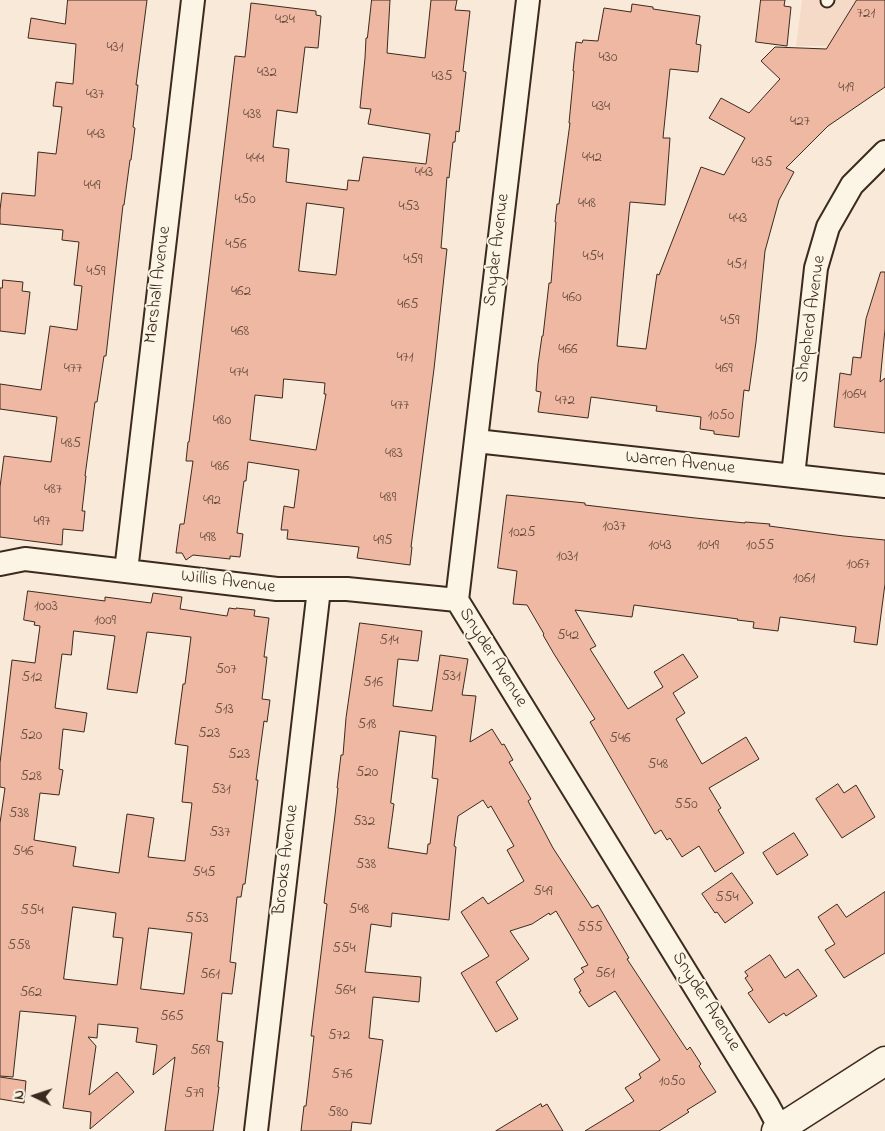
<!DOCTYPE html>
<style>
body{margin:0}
#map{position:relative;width:885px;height:1131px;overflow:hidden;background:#f9e9d8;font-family:"Indie Flower",sans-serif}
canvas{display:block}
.north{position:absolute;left:10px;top:1071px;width:50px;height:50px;-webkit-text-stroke:4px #fcf5e5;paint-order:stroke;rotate:274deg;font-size:14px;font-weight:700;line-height:20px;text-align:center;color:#3b2a1e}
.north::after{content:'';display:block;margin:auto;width:18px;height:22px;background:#3b2a1e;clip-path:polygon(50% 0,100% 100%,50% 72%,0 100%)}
</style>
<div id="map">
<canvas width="885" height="1131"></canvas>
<div class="north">N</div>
</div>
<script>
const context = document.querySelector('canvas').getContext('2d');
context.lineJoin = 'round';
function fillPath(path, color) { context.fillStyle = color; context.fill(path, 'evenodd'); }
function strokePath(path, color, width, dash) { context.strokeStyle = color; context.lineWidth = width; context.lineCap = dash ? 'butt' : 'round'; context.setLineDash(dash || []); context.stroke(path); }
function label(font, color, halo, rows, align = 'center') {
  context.font = font + ' "Indie Flower",sans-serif'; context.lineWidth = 4; context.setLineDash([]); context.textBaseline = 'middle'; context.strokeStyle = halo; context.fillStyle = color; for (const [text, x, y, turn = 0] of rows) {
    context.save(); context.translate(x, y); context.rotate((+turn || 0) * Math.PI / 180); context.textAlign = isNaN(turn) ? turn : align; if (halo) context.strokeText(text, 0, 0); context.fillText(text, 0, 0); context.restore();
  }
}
fillPath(new Path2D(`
 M802 0H885L854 46H796Z`), '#f6dac8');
const building = new Path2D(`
 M68 0H147L136 85H138L133 127 135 128 131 160H130L124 205H123L106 356H104L97 402H95L85 476H86L82 511H85L83 531 63 529 62 545 0 537V487L4 456 51 462 57 417 0 409V384L41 390 50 326 77 330 82 286 74 285 79 242 62 240 63 230 0 224V210L2 193 35 196 38 152 56 154 62 107 53 106 56 82 73 84 76 44 28 38 31 18 65 24Z
 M372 0H390L387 53 425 58 431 0H457L455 10 470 11 463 71 466 72 459 132 456 131 455 142H453L449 178 447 177 441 248 447 249 434 369 411 547H412L410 565 357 558 359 547 287 539 288 530H281L284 506 294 508 299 470 248 462 246 481H244L237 533 243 534 240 557 230 556V559L193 555 186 560 182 553H176L180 524H184L193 461H186L188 442H189L194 402 235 56 245 57 251 3 316 11V15L321 16 318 48 305 47 297 113 277 110 273 147 289 149 286 182 347 190 348 180 359 181 363 157 426 164 430 134 368 124 371 109 360 108 365 58 366 38H367ZM307 203 344 208 336 275 299 271ZM284 379 325 383 324 394H326L316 450 250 440 255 395 282 398Z
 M761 0H785L784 6 791 7 787 46 756 42Z
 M857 0H885V87L828 126 786 168 794 172 779 200 765 251 756 342 749 391 744 390 739 437 714 434V431L700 429 701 417 656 411 657 406 591 397 588 418 538 412 541 392 536 391 538 364 542 336H543L549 283H551L556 222H555L557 204H559L570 123H569L574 71H573L576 42 582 43 583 40 598 41 604 8 631 12 632 4 653 7V9L700 16 696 44 701 45 698 72 670 69 663 138H670L665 205 630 202 617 346 646 349 657 274 659 275 701 167 724 175 745 138 709 118 721 98 749 113 780 79 761 61 775 47 826 49Z
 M881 272H885V329L880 382 885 378V433L834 427 840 373 851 375 853 357 861 358 866 319Z
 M3 280 23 282 22 291 30 292 25 334 0 331V288H2Z
 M507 495 585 503V505L695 518 745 523V522L770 524 769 526 844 536 885 540V584L877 645 854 642 856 627 780 617 778 631 753 628 754 622 737 620 738 619 634 605 632 617 575 610 596 646 590 649 628 709 663 687 654 672 683 654 698 677 673 693 685 713 676 719 702 764 746 737 759 759 709 788 721 808 718 810 744 853 715 872 699 846 682 857 670 838 667 840 661 830 655 834 590 722 595 719 554 654 543 635 544 634 527 605 513 604 517 571 498 568Z
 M28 591 105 601V597L151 603 153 593 182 597 180 609 227 616 229 608 236 609V608L255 610 254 616 269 618 264 657H267L262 699 270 700 267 722 264 721 256 780H258L245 884H243L241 897H237L230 962 236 963 232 994 222 993 217 1041 223 1042 218 1087H219L213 1131H165L175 1057 153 1075 157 1045 136 1042 138 1028 98 1024 97 1038 88 1037 96 1046 89 1095 117 1072 134 1092 90 1129 91 1112 63 1108 76 1016 20 1011 13 1077 0 1076V823L5 788 0 787V763L12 660 35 663 40 626 34 625 35 622 24 620ZM74 631 115 636 107 689 137 693 147 632 191 637 185 684H183L175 744 188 746 182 802 192 803 185 861 148 857 154 818 127 814 119 873 73 866 76 847 34 840 40 793 59 795 63 770 59 769 63 729 84 732 87 713 55 708 62 654 71 655ZM73 907 116 913 113 937 123 938 117 985 64 979ZM149 928 192 933 184 994 141 989Z
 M360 623 422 631 418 661 398 659 393 706 432 711 440 655 468 659 462 695 476 696 470 742 492 729 502 745 504 744 513 760 509 762 531 799 528 801 553 848 592 908 598 905 629 958 627 959 687 1050 690 1047 701 1064 699 1066 716 1092 687 1110 689 1112 659 1131H585L634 1101 625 1088 641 1078 639 1074 660 1060 615 991 589 1007 579 992 581 991 574 979 584 972 581 968 588 965 556 911 550 915 549 913 532 924 510 931 529 959 496 982 518 1019 496 1032 461 973 489 956 461 912 483 897 488 904 524 881 507 850 514 846 491 806 488 808 483 800 458 816 454 846 456 847 449 920 392 913 391 927 371 924 365 972 421 977 419 1002 373 997 369 1038 383 1040 371 1124 352 1122 351 1131H301L304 1106H306L314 1036H311L327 904 324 903 335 815 338 788H337L341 755H343L346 718ZM400 731 436 736 432 778 438 779 430 844H428L427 854 388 848 394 804 391 803Z
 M838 784 844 793 856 785 875 817 842 838 816 799Z
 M794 833 808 855 777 875 763 853Z
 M732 873 753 903 725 923 717 912 715 913 702 894Z
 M885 892V953L844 978 825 950 835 944 818 917 837 904 846 917Z
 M770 955 785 978 798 969 817 996 786 1016 784 1013 769 1023 748 993 753 990 745 978 748 976 745 972Z
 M0 1077 26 1081 24 1103 0 1099Z
 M541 1104 542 1107 547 1104 563 1131H496Z`);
fillPath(building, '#efb8a3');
strokePath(building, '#3b2a1e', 1);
const lane = new Path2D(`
 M827 1 828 0`);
const street = new Path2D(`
 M528 0 457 600 767 1104 780 1128
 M476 441 885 486
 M793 476 816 268 828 227 852 185 885 152
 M0 564 25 559 277 589H347L457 600
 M126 571 193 0
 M256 1131 319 589`);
const secondary = new Path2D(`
 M776 1131 885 1061`);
strokePath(lane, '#3b2a1e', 15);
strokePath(street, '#3b2a1e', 26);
strokePath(secondary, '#3b2a1e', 31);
strokePath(lane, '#fcf5e5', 11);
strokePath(street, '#fcf5e5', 22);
strokePath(secondary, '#fcf5e5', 28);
label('15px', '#684e3f', null, [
 ["721",866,15],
 ["424",285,21],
 ["431",115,49],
 ["430",608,59],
 ["432",267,74],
 ["435",442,78],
 ["419",846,89],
 ["437",95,96],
 ["434",601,108],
 ["438",252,116],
 ["427",800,123],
 ["443",96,136],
 ["442",592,159],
 ["444",255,160],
 ["435",762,164],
 ["443",424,174],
 ["449",92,187],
 ["450",245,201],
 ["448",587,205],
 ["453",409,208],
 ["443",738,220],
 ["456",236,246],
 ["454",593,258],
 ["459",413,261],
 ["451",737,266],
 ["459",96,273],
 ["462",241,293],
 ["460",572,299],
 ["465",408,306],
 ["459",730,322],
 ["468",240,333],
 ["466",568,351],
 ["471",405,359],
 ["477",73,370],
 ["469",724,370],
 ["474",239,374],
 ["1064",854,396],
 ["472",565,402],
 ["477",400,407],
 ["1050",721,417],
 ["480",222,422],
 ["485",71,445],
 ["483",394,455],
 ["486",220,468],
 ["487",53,491],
 ["489",388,499],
 ["492",212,502],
 ["497",42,523],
 ["1037",614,528],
 ["1025",522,534],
 ["498",208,539],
 ["495",383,542],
 ["1043",660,547],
 ["1049",708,547],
 ["1055",760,547],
 ["1031",567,558],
 ["1067",858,566],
 ["1061",804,580],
 ["1003",46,608],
 ["1009",105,622],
 ["542",568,637],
 ["514",389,642],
 ["507",226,671],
 ["531",451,678],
 ["512",32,679],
 ["516",373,684],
 ["513",224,711],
 ["518",367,726],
 ["523",209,735],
 ["520",31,737],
 ["546",620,740],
 ["523",239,756],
 ["548",658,766],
 ["520",367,774],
 ["528",31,778],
 ["531",221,791],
 ["550",686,806],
 ["538",19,815],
 ["532",364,823],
 ["537",220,834],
 ["546",23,853],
 ["538",366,866],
 ["545",204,874],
 ["549",543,893],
 ["554",727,899],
 ["548",359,911],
 ["554",32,912],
 ["553",197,920],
 ["555",590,929],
 ["558",19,947],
 ["554",344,950],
 ["561",605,975],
 ["561",210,976],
 ["564",345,992],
 ["562",31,994],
 ["565",172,1018],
 ["572",339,1037],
 ["569",200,1052],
 ["576",342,1076],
 ["1050",672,1083],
 ["579",194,1095],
 ["580",338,1114]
]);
label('18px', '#3b2a1e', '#fcf5e5', [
 ["Snyder Avenue",498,250,-83],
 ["Marshall Avenue",159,285,-83],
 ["Shepherd Avenue",812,319,-82],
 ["Warren Avenue",680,464,6],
 ["Willis Avenue",228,583,7],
 ["Snyder Avenue",492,658,58],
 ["Brooks Avenue",287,860,-83],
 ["Snyder Avenue",705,1002,58]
]);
</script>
